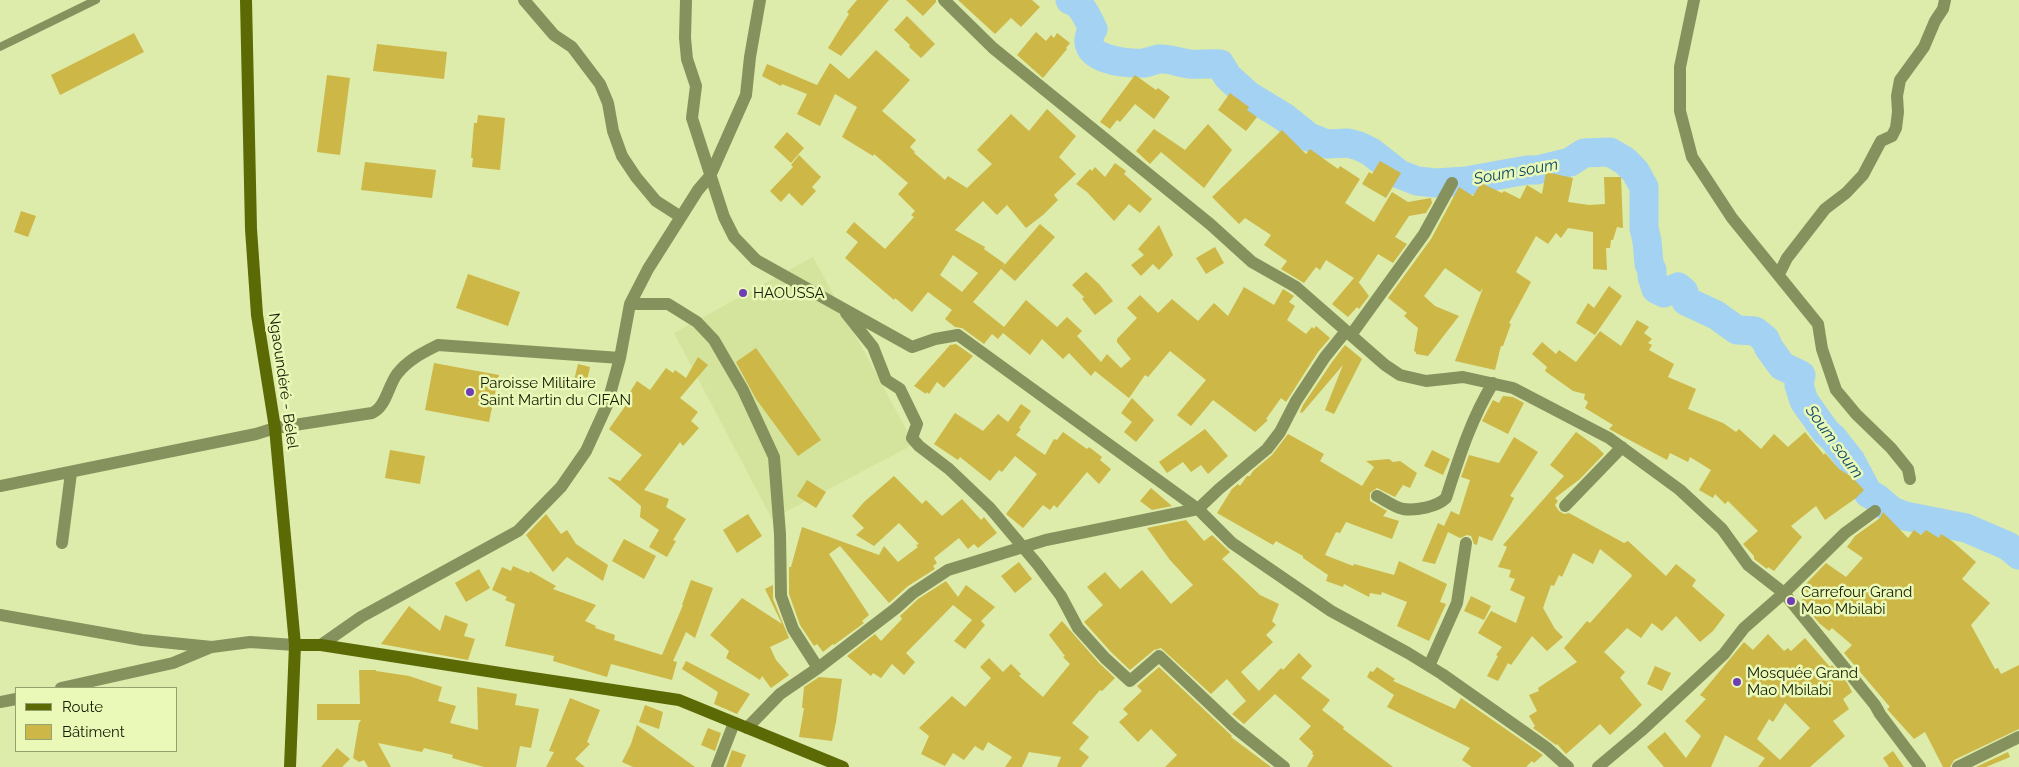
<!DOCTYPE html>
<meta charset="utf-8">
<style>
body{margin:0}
#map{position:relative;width:2019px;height:767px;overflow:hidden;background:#ddebab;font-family:Raleway,sans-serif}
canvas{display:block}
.legend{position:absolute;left:15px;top:687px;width:162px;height:65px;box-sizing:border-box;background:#eaf9b8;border:1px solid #96a170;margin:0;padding:6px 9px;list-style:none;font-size:15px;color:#171c04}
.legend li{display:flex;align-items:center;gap:10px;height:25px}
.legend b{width:25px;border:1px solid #96a170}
</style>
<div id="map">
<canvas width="2019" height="767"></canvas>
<ul class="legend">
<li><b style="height:6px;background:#5c6a06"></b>Route</li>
<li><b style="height:14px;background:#cdb746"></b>Bâtiment</li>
</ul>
</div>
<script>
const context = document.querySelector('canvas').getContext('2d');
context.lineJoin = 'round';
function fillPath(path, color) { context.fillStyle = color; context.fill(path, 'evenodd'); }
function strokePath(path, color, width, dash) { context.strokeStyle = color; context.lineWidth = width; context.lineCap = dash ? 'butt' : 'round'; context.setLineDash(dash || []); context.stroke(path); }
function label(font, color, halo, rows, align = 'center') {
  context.font = font + ' Raleway,sans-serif'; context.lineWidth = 5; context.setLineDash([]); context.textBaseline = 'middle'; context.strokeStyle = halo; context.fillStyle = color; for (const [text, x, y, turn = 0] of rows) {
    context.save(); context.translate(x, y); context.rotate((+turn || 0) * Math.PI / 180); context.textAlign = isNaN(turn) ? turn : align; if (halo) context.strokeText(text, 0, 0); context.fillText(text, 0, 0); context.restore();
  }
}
fillPath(new Path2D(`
 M813 257 914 444 772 519 674 333Z`), '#d4e49c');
strokePath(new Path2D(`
 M1070 0C1083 4 1087 18 1093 29 1074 59 1125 64 1144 63 1149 62 1154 60 1159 59 1168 58 1180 63 1189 64 1200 65 1209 63 1220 64L1228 77 1248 95 1284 117 1309 137 1327 144 1348 143 1359 146 1371 152 1399 174 1417 181 1436 183 1466 181 1527 170H1537L1570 162 1584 153 1610 152 1625 161 1635 171 1644 187V228L1647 241 1649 264 1652 270V277L1656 289 1664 293 1678 287 1684 292 1686 301 1716 315 1737 330 1755 331 1765 339 1769 348 1782 366 1801 375 1799 385 1804 401 1826 432 1833 438 1851 461 1868 493 1878 499 1892 511 1905 516 1966 528 2008 546 2019 555`), '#a3d2f2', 29);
fillPath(new Path2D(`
 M857 0H889L841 56 828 48 849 14 847 12Z
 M906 0H936V2L923 16Z
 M958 0H1032L1040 7 1021 27 1011 18 995 34Z
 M907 16 935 44 921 58 909 47 910 45 894 30Z
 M1036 32 1046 41 1051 35 1054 38 1057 33 1070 43 1066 48 1067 49 1043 78 1017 55Z
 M134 33 144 52 60 95 51 75Z
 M377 44 447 52 444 79 373 71Z
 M876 50 910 80 882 111 916 140 910 147 915 152 914 153 945 180 948 176 967 188 992 164 977 150 1011 114 1029 131 1047 109 1076 136 1059 157 1076 174 1054 195 1058 200 1043 215 1026 228 1007 205 997 215 983 201 955 230 985 247 984 249 1005 264 973 302 1004 327 1026 300 1057 327 1067 317 1082 331 1077 336 1101 362 1107 354 1121 368 1131 359 1117 342V339L1137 318 1127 308 1140 295 1158 313 1172 299 1198 321 1214 303 1228 316 1244 287 1274 305 1283 289 1294 296 1289 302 1295 306 1287 320 1306 334 1312 327 1314 329 1316 326 1330 338 1318 352 1286 402 1281 398 1266 419 1268 420 1255 432 1213 400 1191 426 1177 415 1206 380 1170 351 1148 377 1145 375 1129 398 1095 371 1091 376 1069 353 1063 359 1042 339 1030 355 1003 333 998 339 992 334 984 344 962 328 955 327 945 319 952 310 928 292 912 312 895 298 894 300 845 258 858 242 846 232 854 222 885 249 914 217 911 215 915 211 898 194 908 183 874 154 873 156 842 137 857 107 835 94 820 126 797 114 807 94 782 84 781 86 762 76 767 64 817 85 830 63 849 79ZM953 255 978 273 962 292 940 275Z
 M327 75 350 78 340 155 317 152Z
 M1135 75 1156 90 1158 88 1170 97 1154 119 1135 104 1120 122 1117 120 1110 129 1100 122Z
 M1230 93 1249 107 1247 110 1257 117 1246 131 1218 110Z
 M478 115 505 118 500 170 472 167 473 158H471L474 123H477Z
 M1208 124 1232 150 1204 188 1161 152 1150 164 1136 151 1154 129 1185 150Z
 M1282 130 1306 154 1310 149 1338 169 1340 166 1360 179 1345 203 1374 222 1392 192 1408 202 1431 198 1432 203 1426 213 1409 216 1395 237 1407 244 1393 263 1378 254 1359 282 1357 280 1369 296 1359 309 1357 307 1348 317 1332 304 1354 278 1326 260 1320 270 1316 267 1304 283 1281 269 1287 261 1264 245 1271 235 1245 218 1239 224 1212 197Z
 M787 132 804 148 791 163 774 147Z
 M799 155 821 177 812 187 816 191 802 206 789 193 781 202 770 191 793 167 791 165Z
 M1380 161 1401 173 1386 198 1362 184 1369 172 1372 174Z
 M365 162 436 170 432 198 361 190Z
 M1115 163 1126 171 1124 174 1152 199 1140 213 1129 204 1114 221 1087 192 1076 184 1090 169 1092 171 1095 167 1105 177Z
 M1546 172 1573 178 1568 202 1589 205 1605 204 1604 177H1621L1623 228 1617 227 1613 240H1611L1610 248H1606L1607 270 1593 269V232L1568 228 1561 238 1556 233 1548 244 1536 236 1516 272 1531 282 1509 323 1511 324 1503 346H1501L1495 370 1455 361 1483 288 1480 292 1445 268 1424 296 1435 306 1459 316 1428 356 1416 354V352L1414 351 1418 328 1404 316 1407 313 1388 298 1431 239 1459 187 1473 196 1481 183 1502 193 1504 191 1520 199 1527 185 1542 194Z
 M21 211 36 216 28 237 14 232Z
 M1040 224 1055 237 1015 281 1001 269Z
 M1159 225 1173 255 1159 270 1153 264 1141 276 1131 265 1144 255 1138 249Z
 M1215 247 1224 263 1206 274 1196 258Z
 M1086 272 1099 284 1113 301 1095 315 1082 299 1084 297 1072 285Z
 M468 274 520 292 508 326 456 308Z
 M1609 286 1622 296 1595 335 1576 323 1588 303 1594 308Z
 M1637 320 1649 327 1644 333 1652 339 1648 343 1652 345 1649 350 1674 364 1668 377 1696 389 1688 409 1723 423 1736 432 1739 429 1761 449 1774 434 1788 447 1805 432 1824 455 1825 453 1839 469 1852 477 1864 490 1856 498 1825 520 1816 506 1791 526 1802 537 1774 571 1768 567 1767 569 1754 559V556L1743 544 1758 531 1728 501 1725 504 1715 494 1713 498 1699 490 1711 470 1690 457 1688 462 1670 453 1667 460 1609 429 1613 425 1585 408 1588 402 1584 399 1585 394 1573 391 1545 371 1547 367 1532 354 1542 342 1556 354 1559 350 1576 362 1600 331 1621 346Z
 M956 344 973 356 944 388 937 382 929 394 927 392 926 394 914 386 950 345Z
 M1345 345 1362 359 1334 414 1325 410 1343 365 1302 413 1300 412 1303 405 1332 362Z
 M756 348 821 440 798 456 756 399 736 362Z
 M698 357 708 365 680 398 698 412 691 421 699 428 683 446 680 442 644 490 669 499 666 507 686 519 673 540 676 541 667 557 649 547 659 530 640 517 641 506 608 478 609 477 620 481 642 455 609 429 626 405 623 403 637 381 650 390 666 368 673 373 675 370 686 378Z
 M434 363 499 375 489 422 425 410Z
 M578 364 590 367 586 386 573 384Z
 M1503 396 1513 397 1524 403 1508 434 1482 421 1493 400 1499 403Z
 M1132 398 1154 420 1136 442 1124 432 1132 422 1121 413Z
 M1021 404 1031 411 1019 428 1021 429 1016 435 1045 455 1054 439 1057 440 1063 432 1087 449 1089 447 1102 457 1100 460 1111 469 1099 484 1087 472 1057 508 1054 505 1050 510 1043 505 1023 528 1006 514 1037 474 1015 456 1002 472 999 470 990 481 960 457 958 460 934 444 955 413 983 431 998 414 1008 422Z
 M1205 429 1228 456 1208 474 1201 465 1191 472 1183 462 1167 473 1159 462Z
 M1576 432 1597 447 1604 454 1580 479 1555 498 1558 501 1555 505 1559 511 1564 514 1569 513 1624 543 1628 541 1666 576 1676 564 1696 580 1692 586 1725 615 1713 631 1700 642 1676 616 1662 631 1652 623 1641 638 1627 628 1604 652 1625 672 1620 678 1642 705 1610 735 1600 724 1566 754 1557 744 1556 745 1533 728 1535 726 1529 716 1537 711 1529 695 1539 691 1538 688 1577 662 1564 648 1587 621 1590 623 1632 576 1631 574 1600 549 1593 564 1573 553 1562 577 1559 575 1554 586 1551 585 1543 608 1555 629 1563 637 1547 651 1532 636 1511 665 1508 663 1498 681 1487 676 1498 656 1496 655 1502 647 1478 633 1491 611 1516 623 1525 597 1510 590 1515 579 1509 577 1511 570 1498 567 1507 547 1503 545 1564 476 1550 465Z
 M1288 434 1324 454 1320 461 1362 486 1374 467 1366 461 1389 459 1393 462 1400 461 1417 473 1410 488 1403 485 1395 497 1377 488 1370 493V501L1387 511 1383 516 1399 521 1392 539 1346 522 1340 533 1336 532 1325 555 1353 566 1354 564 1394 575 1399 561 1447 584 1440 602 1446 604 1429 641 1397 626 1407 602 1382 592 1381 595 1370 593 1369 597 1344 584 1343 587 1326 581 1328 575 1303 558V556L1276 541 1273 545 1217 513 1232 489 1238 484 1240 486 1247 476H1250L1253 471 1272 455Z
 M1514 437 1538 452 1510 496 1514 498 1492 541 1479 536 1477 545 1474 544 1471 536 1467 535 1460 538 1448 532 1435 564 1422 561 1438 523 1444 526 1451 511 1459 515 1470 480 1461 477 1469 455 1499 463Z
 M390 450 425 456 420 484 385 478Z
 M1432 450 1450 459 1443 475 1424 466Z
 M894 476 922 504 926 500 942 516 962 499 981 520 984 517 997 533 978 548 974 544 968 549 959 538 934 558 937 563 933 566 935 569 908 586 889 603 840 546 829 554 869 615 862 621 864 623 834 645 833 644 823 652 817 644 814 646 800 625 789 594V567H791L802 527 879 555 884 546 898 562 918 547 916 545 919 544 899 523 874 546 856 535 864 528 852 516 864 502Z
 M807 480 826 492 816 508 797 496Z
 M1151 488 1172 506 1152 510 1140 501Z
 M1883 512 1908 538 1914 530 1921 535 1926 530 1939 538 1941 534 1952 541 1976 562 1962 579 1990 603 1971 625 1995 669 1998 668 2001 674 2019 665V729L1954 760 1950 767H1943L1925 732 1914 739 1887 709 1890 707 1844 653 1852 645 1832 628 1829 631 1819 623 1801 601 1808 593 1802 588 1826 563 1846 577 1863 558 1847 547 1855 536 1880 518Z
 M546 514 561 534 567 530 576 544 608 565 603 581 567 557 553 572 526 535Z
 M748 514 762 536 737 553 723 530Z
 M1186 520 1204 541 1212 535 1230 552 1222 559 1260 595 1279 604 1272 621 1276 625 1266 635 1273 642 1241 672 1259 691 1281 668 1283 670 1299 653 1312 666 1301 678 1330 700 1322 710 1344 727 1343 729 1393 767H1307L1314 755 1312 754 1313 752 1299 739 1311 726 1275 694 1244 724 1232 714 1246 701 1227 679 1211 694 1161 648 1154 650 1130 670 1111 652 1085 623 1084 622 1103 605 1087 587 1105 572 1120 589 1142 570 1171 604 1193 585 1170 560 1147 528Z
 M624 539 656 556 644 579 612 561Z
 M1019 562 1032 579 1015 593 1001 576Z
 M513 566 529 573 530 571 556 586 553 589 596 605 585 621 596 626 595 628 615 635 614 640 662 655 683 605H682L691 580 713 588 695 638 686 632 673 661 677 662 672 680 611 664 607 677 553 661 554 656 505 646 515 604 505 600 507 597 492 590 502 567 511 571Z
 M479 569 490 588 466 602 455 583Z
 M946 581 958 597 966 585 995 607 981 621 985 625 965 649 954 641 972 620 953 605 906 653 915 662 904 675 892 664 881 678 873 673 871 676 847 656 875 634 881 641 902 619 900 616 918 599Z
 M773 585V599L789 638 770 647 776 660 789 675 771 688 762 676 760 680 726 658 729 651 710 635 742 598 782 624 765 589Z
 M1471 596 1491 606 1484 620 1464 611Z
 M409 606 440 631 445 615 468 624 464 636 475 639 468 660 381 644Z
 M1062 621 1099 663 1115 678 1102 691 1100 690 1072 723 1089 737 1079 749 1089 757 1081 767H1057L1061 757 1029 752 1022 767H1005L1012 757 988 742 983 751 975 746 964 760 953 753 945 766 921 754 929 736 919 728 952 696 965 707 991 678 980 667 989 658 1003 672 1011 664 1021 674 1019 676 1043 697 1070 664 1063 657 1065 656 1049 635Z
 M1768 634 1784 651 1788 648 1791 651 1805 638 1830 667 1832 665 1848 684 1852 692 1843 699 1849 709 1833 721 1845 736 1810 767H1758L1765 758 1725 735 1711 767H1664L1647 747 1665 732 1686 758 1701 736 1685 721 1706 699 1700 695 1744 642 1753 650ZM1785 703 1810 728 1780 760 1757 739 1769 719 1773 722Z
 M686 661 750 694 737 714 714 704 718 692 682 669Z
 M1655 666 1671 673 1662 691 1647 684Z
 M1159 667 1232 736 1231 737 1271 767H1165L1177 755 1151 729 1138 742 1119 722 1128 714 1123 709 1142 691 1137 686Z
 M1377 667 1395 679 1393 681 1455 709 1461 698 1543 755 1534 763 1532 761 1526 767H1472L1462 760 1470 748 1387 707 1394 695 1367 677 1370 671 1373 672Z
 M359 670H376V671L409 676 442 687 438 701 456 706 450 723 478 730 477 687 517 694 515 705 539 709 531 748 520 746 516 767H484L452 758 453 755 424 748 422 752 378 743 391 767H368L364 760 359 762 353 758 359 723 361 720H317V704H360Z
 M819 677 842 679 836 722 832 741 799 737 804 708H802L804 687Z
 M570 698 600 710 587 742 590 744 575 759 585 767H546L554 752 549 751Z
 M645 705 663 712 659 729 639 722Z
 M637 725 695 767H633L622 762 631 744Z
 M708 728 721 733 715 751 701 745Z
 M337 748 350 759 342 767H321Z
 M732 750 746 755 741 767H726Z
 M1893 751 1904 767H1889L1883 758Z
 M2008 752 2010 757 1986 767H1976Z`), '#cdb746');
strokePath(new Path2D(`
 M0 47 96 0`), '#86925d', 8);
strokePath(new Path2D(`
 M524 0 554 35 572 47 600 84 608 103 613 131 622 156 636 177 656 201 681 217
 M686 0 685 38 687 59 696 86 692 118 724 217 734 237 756 260 912 347 935 339 958 335 1198 509 1232 543 1331 611 1408 653 1442 674 1547 748 1568 767
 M944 0 993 48 1210 224 1252 262 1296 287 1385 365 1400 375 1426 381 1463 377 1513 388 1609 438 1680 490 1722 529 1748 565 1784 593 1845 533 1875 511
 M1694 0 1680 67V111L1692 157 1732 218 1818 324 1822 349 1836 390 1856 414 1891 448 1908 469 1910 479
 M1779 274 1787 258 1825 209 1846 193 1863 175 1881 141 1892 136 1896 128 1898 112 1897 96 1900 80 1924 47 1935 21 1943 9 1945 0
 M630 304H668L697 322 714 340 743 390 774 457 780 534 781 596 793 629 818 668
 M846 313 873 347 886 380 900 389 917 424 912 438 919 446 949 469 990 508 1038 565 1061 596 1078 628 1105 658 1130 681 1159 656 1234 727 1284 767
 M1351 335 1424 234 1452 183
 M0 486 256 434 275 428 372 413C386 407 388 386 397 374 408 360 422 353 438 345L620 358
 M1377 496C1385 500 1394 507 1403 509 1415 511 1437 507 1446 498 1459 458 1471 419 1493 383
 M1565 506 1622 447
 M62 543 71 473
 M0 615 142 640 212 647 250 642 295 645
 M321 645 361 617 518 531 561 487 586 451 607 405 620 358 630 304 648 269 698 190 710 176 746 95 750 57 760 0
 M1429 666 1457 603 1466 543
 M61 688 173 663 209 648
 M0 702 16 699
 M747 728 780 694 818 668 895 609 913 593 948 570 1046 540 1198 509 1219 489 1267 449 1280 432 1296 401 1325 357 1346 331
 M717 767 734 723
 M1598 767 1641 731 1724 654 1744 628 1784 593 1875 705 1880 714 1920 767
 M1958 767 2019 737`), '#86925d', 12);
strokePath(new Path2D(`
 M246 0 251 229 257 315 275 428 295 645 290 767
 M295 645H321L513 675 679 700 843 767`), '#5c6a06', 12);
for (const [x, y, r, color] of [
 [743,293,5,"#6f3db5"],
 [470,392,5,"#6f3db5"],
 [1791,601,5,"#6f3db5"],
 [1737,682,5,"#6f3db5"]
]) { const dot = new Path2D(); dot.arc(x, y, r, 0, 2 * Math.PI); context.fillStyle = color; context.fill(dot); strokePath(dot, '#eaf9b8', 2); }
label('15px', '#171c04', '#eaf9b8', [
 ["HAOUSSA",753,293],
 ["Paroisse Militaire",480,383],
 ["Saint Martin du CIFAN",480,400],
 ["Carrefour Grand",1801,592],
 ["Mao Mbilabi",1801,609],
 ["Mosquée Grand",1747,673],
 ["Mao Mbilabi",1747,690]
], 'left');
label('15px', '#171c04', '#eaf9b8', [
 ["Ngaoundéré - Bélel",283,381,82]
]);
label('italic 16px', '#0d4968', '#eaf9b8', [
 ["Soum soum",1516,172,-10],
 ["Soum soum",1834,442,54]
]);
</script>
